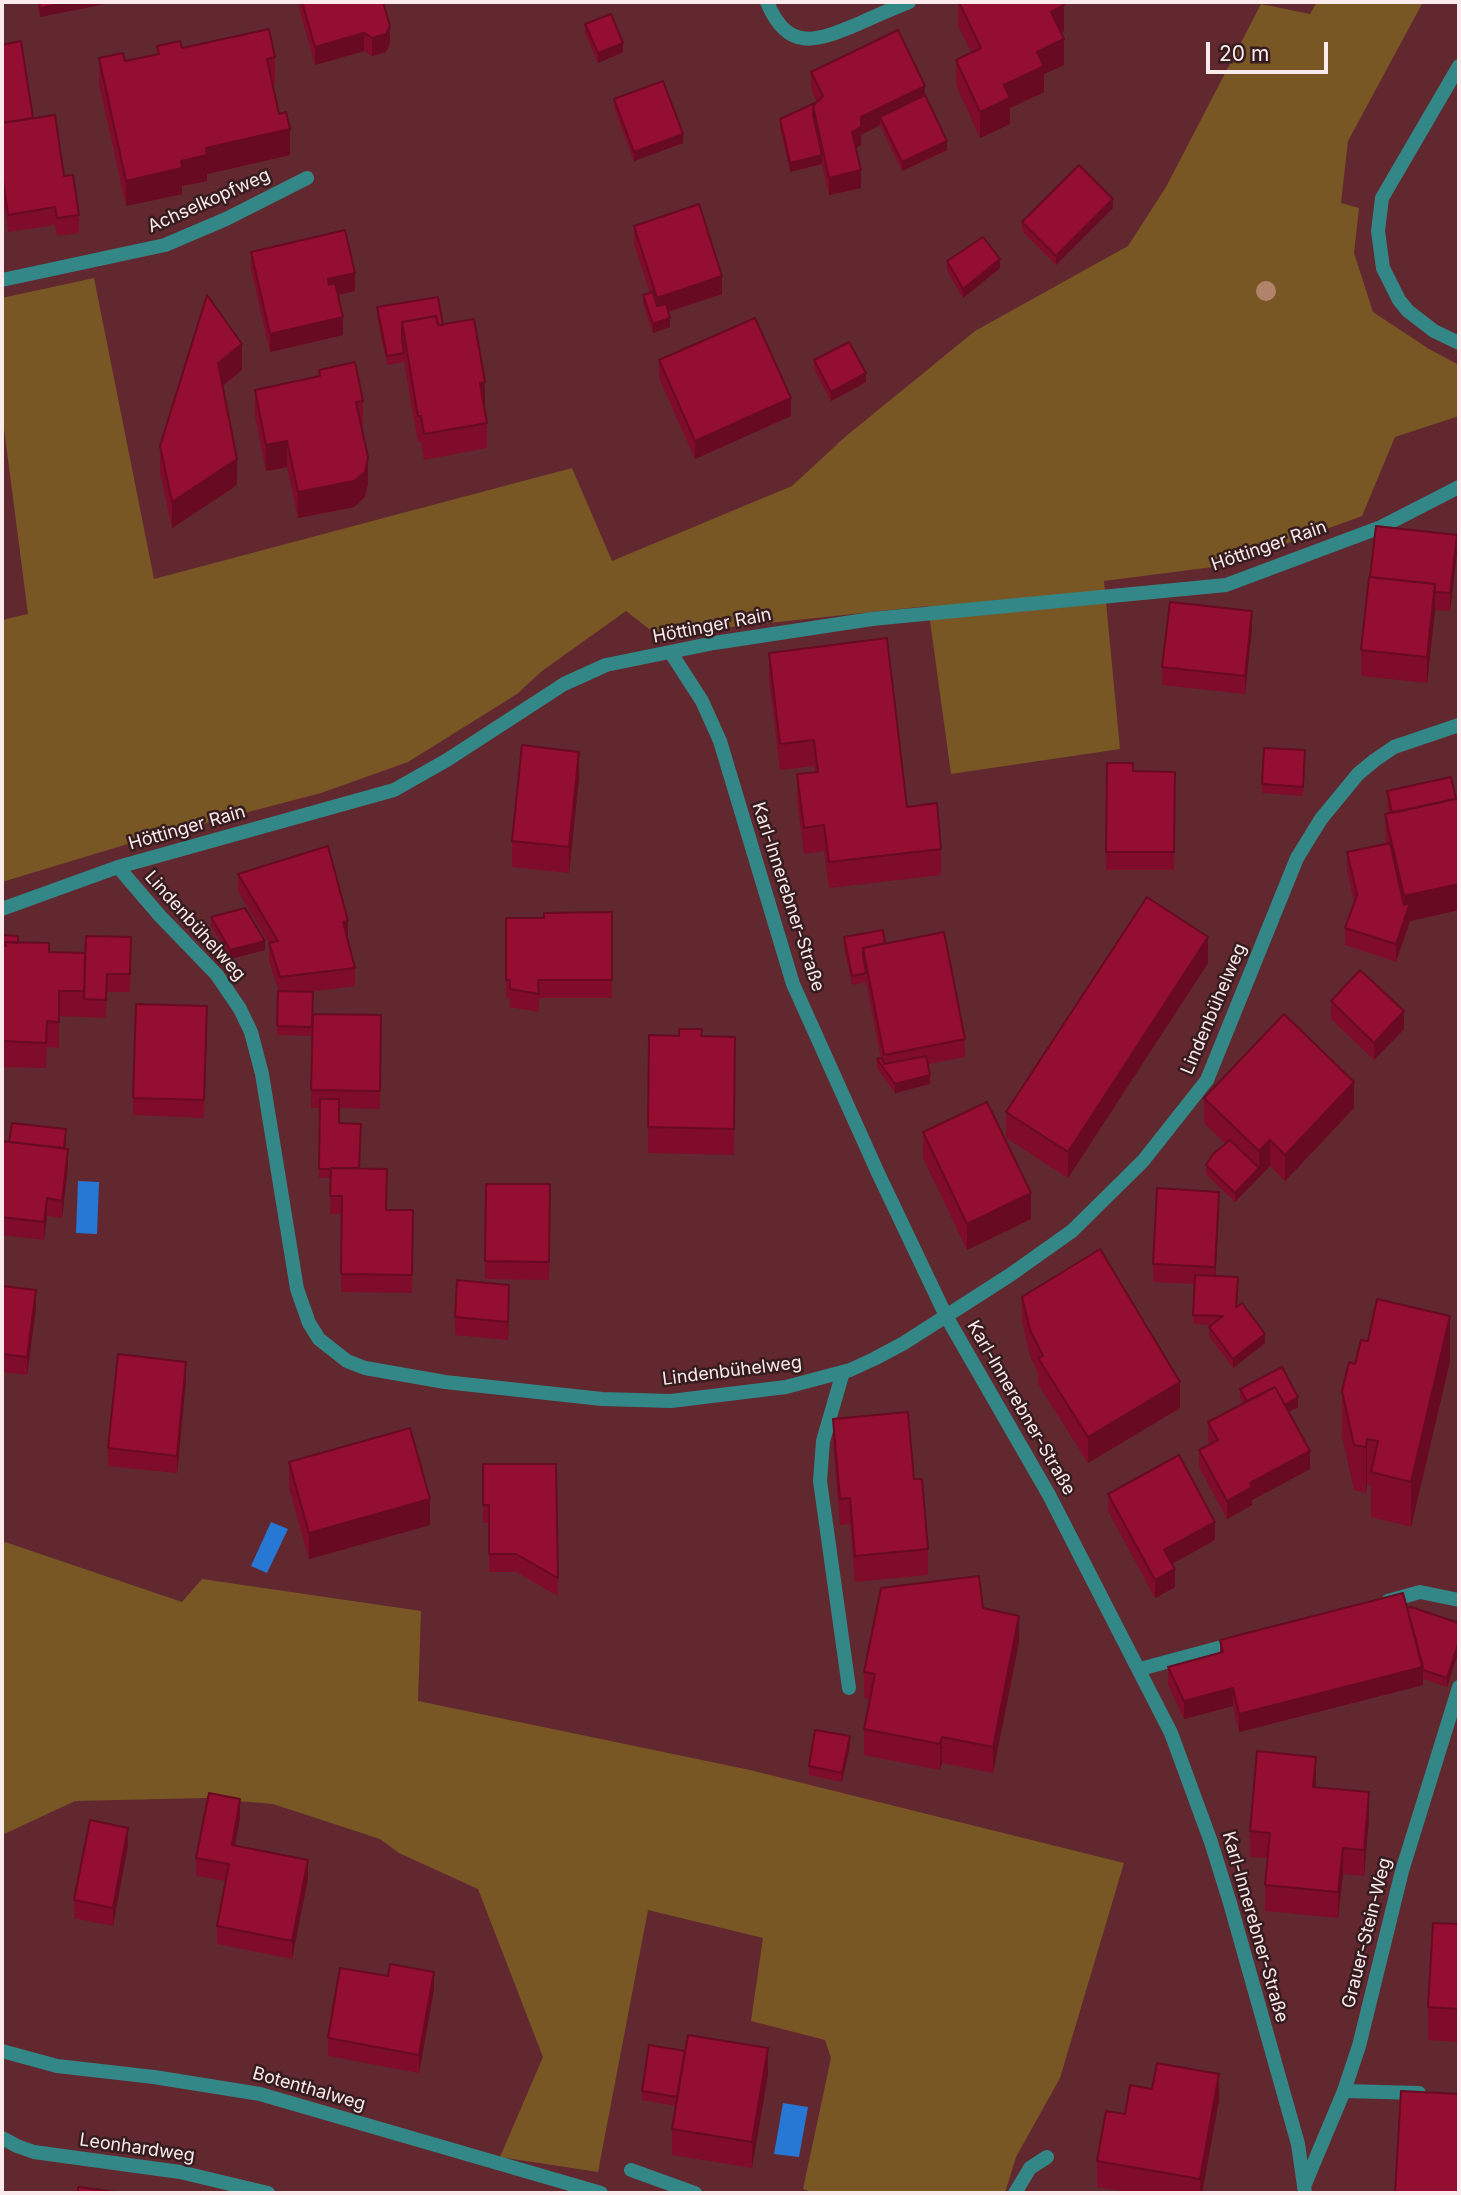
<!DOCTYPE html>
<meta charset="utf-8">
<style>
body{margin:0}
#map{position:relative;width:1461px;height:2195px;overflow:hidden;background:#62282f;font-family:Inter,sans-serif}
canvas{display:block}
.frame{position:absolute;inset:0;border:4px solid #fbebec;pointer-events:none}
.scale{position:absolute;left:1206px;top:42px;width:122px;height:32px;box-sizing:border-box;border:4px solid #fbebec;border-top:0;padding-left:9px;font-size:21px;line-height:24px;white-space:nowrap;color:#fbebec;-webkit-text-stroke:5px #361c1e;paint-order:stroke}
</style>
<div id="map">
<canvas width="1461" height="2195"></canvas>
<div class="frame"></div>
<div class="scale">20 m</div>
</div>
<script>
const context = document.querySelector('canvas').getContext('2d');
context.lineJoin = 'round';
function fillPath(path, color) { context.fillStyle = color; context.fill(path, 'evenodd'); }
function strokePath(path, color, width, dash) { context.strokeStyle = color; context.lineWidth = width; context.lineCap = dash ? 'butt' : 'round'; context.setLineDash(dash || []); context.stroke(path); }
function label(font, color, halo, rows, align = 'center') {
  context.font = font + ' Inter,sans-serif'; context.lineWidth = 5; context.setLineDash([]); context.textBaseline = 'middle'; context.strokeStyle = halo; context.fillStyle = color; for (const [text, x, y, turn = 0] of rows) {
    context.save(); context.translate(x, y); context.rotate((+turn || 0) * Math.PI / 180); context.textAlign = isNaN(turn) ? turn : align; if (halo) context.strokeText(text, 0, 0); context.fillText(text, 0, 0); context.restore();
  }
}
fillPath(new Path2D(`
 M1317 2H1423L1348 141 1341 203 1359 208 1354 253 1373 312 1429 349 1459 365V416L1395 437 1362 516 1228 565 1104 581 1120 749 951 774 928 606 657 635 626 611 542 671 517 694 408 762 321 793 141 840 2 882V620L28 614 2 413V298L94 278 154 579 572 468 612 561 792 486 845 437 975 331 1128 246 1166 187 1261 4 1310 14Z
 M2 1541 182 1602 202 1579 421 1611 418 1701 750 1770 1124 1863 1060 2078 1016 2157 1005 2193H815L803 2189 831 2058 825 2040 751 2021 763 1938 648 1910 598 2172 500 2157 543 2057 478 1889 399 1853 380 1839 273 1804 205 1798 75 1801 2 1835Z`), '#785725');
fillPath(new Path2D(`
 M78 1181 99 1182 97 1234 76 1233Z
 M271 1522 288 1529 267 1573 251 1566Z
 M783 2103 808 2107 799 2157 774 2154Z`), '#2777d5');
strokePath(new Path2D(`
 M843 1372 823 1441 820 1481 849 1688
 M1388 1601 1420 1592 1459 1600
 M1140 1669 1237 1643
 M1344 2091 1419 2093
 M631 2170 695 2193
 M1015 2193 1030 2168 1047 2157`), '#338787', 14);
strokePath(new Path2D(`
 M767 2C788 53 817 41 858 24 875 16 892 9 909 2
 M1459 66 1382 198 1378 231 1383 268 1399 300 1408 311 1434 331 1459 343
 M2 280 165 245 226 219 307 178
 M671 653 702 701 720 741 793 984 878 1173 946 1316 1049 1495 1171 1733 1211 1842 1230 1903 1298 2144 1305 2193
 M118 867 160 916 217 975 240 1009 251 1032 262 1074 297 1289 309 1323 319 1339 347 1361 365 1368 445 1382 602 1399 671 1401 786 1387 850 1370 874 1359 904 1343 1010 1275 1072 1231 1143 1161 1207 1080 1297 858 1321 819 1358 774 1375 760 1394 747 1459 725
 M2 909 118 867 394 790 447 760 564 684 606 665 714 643 872 619 1226 585 1381 527 1459 487
 M2 2051 57 2066 154 2077 260 2094 601 2193
 M2 2138 17 2146 34 2152 180 2172 268 2193
 M1305 2184 1344 2091 1359 2046 1402 1871 1459 1687`), '#338787', 14);
context.fillStyle = '#b1836b';
for (const [x, y] of [
 [1266,291]
]) { context.beginPath(); context.arc(x, y, 10, 0, 2 * Math.PI); context.fill(); }
fillPath(new Path2D(`
 M37 2H115L40 17Z
 M299 2H383L390 43 386 52 372 56 364 51 315 65 299 8Z
 M958 2H1062L1064 31 1061 33 1064 65 1044 74V92L1010 108V124L980 138 956 85V60L971 52 958 26Z
 M585 24 623 52 598 63 585 33Z
 M2 45 33 118 64 176 79 215V233L57 236 55 225 8 232 2 191Z
 M157 46 275 57V83L272 84 279 114 290 155 207 174V181L182 186V194L126 206 99 84V58L125 61 157 54Z
 M811 72 925 95 947 150 902 171 880 125 861 135V145L856 148 861 188 829 195 822 164 790 172 780 128V119L817 102 811 89Z
 M614 99 683 143 634 161 614 108Z
 M1113 208 1056 265 1022 231V222Z
 M634 226 722 294 668 312 670 327 653 333 643 304V295L650 293 634 244Z
 M251 252 355 291 338 295 343 335 270 352 251 269Z
 M947 261 1000 268 963 298 947 271Z
 M207 295 242 370 223 386 237 485 172 528 160 472V446Z
 M377 307 443 325 485 408 487 423V448L424 460 421 442H418L404 362 387 365 377 316Z
 M659 360 791 416 695 459 659 378Z
 M814 360 866 382 831 401 814 369Z
 M319 370 363 401V427H362L368 483 365 497 354 507 298 518 287 467 266 471 255 416V390L319 377Z
 M1457 553 1450 611 1435 610 1427 683 1361 676V650Z
 M1252 628 1245 694 1162 685V667Z
 M769 653 907 807 941 849V875L829 888 824 851 804 854 797 800V774L815 772 814 766 780 770 769 679Z
 M1305 759 1303 796 1262 793V784Z
 M1107 763 1133 771 1175 772 1174 870H1106Z
 M579 778 569 873 512 867V841Z
 M1387 791 1456 799 1459 798V910L1410 921 1396 962 1345 945V928L1354 902 1347 870V852L1386 844 1385 814H1388Z
 M238 874 348 938 347 939 355 968V986L309 992 313 1014 381 1015 380 1109 339 1108V1123L360 1168 386 1210H413L412 1293 341 1292 342 1214H330L331 1178H319L320 1108H311L312 1036 277 1035 278 991H279L269 961V943L238 891Z
 M612 912V998H539V1012L510 1007V998H506V918H544Z
 M211 917 265 950 230 959 211 926Z
 M2 935 18 943 49 952 131 955 130 992H107L106 1018 59 1016V1048L47 1047 46 1068 2 1067Z
 M844 937 885 943 965 1039V1057L928 1064 930 1084 895 1093 877 1068V1059L881 1058 866 982 852 985 844 947Z
 M1208 963 1068 1178 1006 1138V1112Z
 M1331 1001 1404 1029 1374 1060 1331 1019Z
 M207 1024 204 1118 133 1115V1098Z
 M649 1035 735 1037 734 1155 648 1153Z
 M1204 1098 1354 1108 1285 1181 1270 1166 1235 1202 1206 1174V1165L1225 1144 1204 1123Z
 M923 1132 1031 1219 967 1250 923 1158Z
 M66 1138 65 1148 68 1167 62 1218 47 1216 44 1240 2 1235V1141L9 1142Z
 M486 1184H550L549 1280 485 1279Z
 M1219 1210 1215 1276 1237 1306 1265 1343 1233 1368 1209 1336V1327L1211 1325 1193 1324 1195 1284 1153 1282V1264Z
 M2 1286 36 1308 27 1375 2 1372Z
 M1022 1297 1180 1408 1088 1463 1038 1384V1373L1030 1356 1022 1322Z
 M509 1303 508 1340 455 1335V1317Z
 M1450 1361 1411 1527 1371 1517V1485L1367 1484 1366 1493 1354 1490 1342 1436V1391L1355 1364Z
 M186 1379 177 1473 108 1466V1448Z
 M1240 1389 1298 1407 1288 1412 1310 1469 1252 1500V1505L1227 1519 1199 1467V1450L1210 1444 1208 1440V1422L1243 1403 1240 1398Z
 M833 1419 914 1479 928 1549V1575L855 1582 850 1524 840 1525 833 1445Z
 M289 1462 430 1525 309 1559 289 1488Z
 M483 1464H556L558 1596 516 1572H489V1523H483Z
 M1108 1494 1215 1540 1172 1564 1175 1587 1155 1598 1108 1511Z
 M983 1608 1019 1642 993 1773 942 1763 940 1770 864 1755V1729L870 1699 864 1698V1672Z
 M1407 1608 1459 1623V1650L1447 1687 1423 1679V1685L1239 1732 1233 1706 1184 1719 1168 1684V1667L1220 1653V1640Z
 M850 1745 842 1782 809 1775V1766Z
 M1316 1787 1369 1818 1364 1876 1343 1874 1338 1918 1265 1911V1885L1268 1858 1250 1857V1831Z
 M240 1817 235 1846 308 1878 292 1959 217 1944V1926L226 1881 196 1876V1858Z
 M128 1845 113 1926 74 1918V1900Z
 M1459 1924V2042L1428 2040V2007Z
 M434 1989 419 2073 328 2056V2038Z
 M685 2051 768 2074 752 2168 672 2155V2129L676 2106 642 2100V2091Z
 M1219 2100 1202 2193H1134L1097 2187V2161L1125 2114Z`), '#7e0c2a');
fillPath(new Path2D(`
 M71 2H115L40 17V8Z
 M1064 5V31L1051 38V12Z
 M390 26V43L386 52 372 56V38Z
 M364 33V51L315 65V47Z
 M1064 39V65L1044 74V92L1010 108V124L980 138V112L1004 85 1037 52Z
 M623 43V52L598 63V53Z
 M925 86V104L880 117V125L861 135V145L852 150V132L861 117Z
 M290 129V155L207 174V181L182 186V194L126 206V181L181 161 206 148Z
 M683 134V143L634 161V152Z
 M947 141V150L902 171V162Z
 M822 155V164L790 172V163Z
 M861 170V188L829 195V178Z
 M1113 199V208L1056 265V256Z
 M1000 259V268L963 298V289Z
 M355 273V291L328 297V279Z
 M722 276V294L657 315V298Z
 M343 317V335L270 352V334Z
 M670 318V327L653 333V324Z
 M242 344V370L218 389V363Z
 M866 373V382L831 401V392Z
 M485 382V408L480 409V383Z
 M791 398V416L695 459V441Z
 M287 441V467L266 471V445Z
 M368 457V483L365 497 354 507 298 518V492Z
 M237 459V485L172 528V502Z
 M1457 535V553L1450 611V593Z
 M1435 584V610L1427 683V657Z
 M1252 611V628L1245 694V676Z
 M579 752V778L569 873V847Z
 M1459 884V910L1410 921 1396 962V944L1404 921V896Z
 M348 921V938L343 940V922Z
 M1208 937V963L1068 1178V1152Z
 M265 941V950L230 959V950Z
 M1404 1011V1029L1374 1060V1043Z
 M930 1075V1084L895 1093V1084Z
 M1354 1082V1108L1285 1181V1155Z
 M1270 1140V1166L1235 1202V1193L1259 1168V1151Z
 M68 1149V1167L62 1218V1201Z
 M1219 1192V1210L1215 1285V1267Z
 M1031 1193V1219L967 1250V1224Z
 M47 1198V1216L44 1240V1222Z
 M509 1285V1303L508 1340V1322Z
 M36 1290V1308L27 1375V1357Z
 M1450 1316V1361L1411 1527V1482Z
 M1265 1334V1343L1233 1368V1359Z
 M186 1362V1379L177 1473V1456Z
 M1180 1382V1408L1088 1463V1437Z
 M1298 1397V1407L1281 1416V1407Z
 M1367 1439V1484L1366 1493V1447Z
 M1310 1451V1469L1252 1500V1505L1227 1519V1501L1250 1483Z
 M430 1499V1525L309 1559V1533Z
 M1215 1522V1540L1164 1568V1550Z
 M1175 1569V1587L1155 1598V1580Z
 M1019 1616V1642L993 1773V1747Z
 M1459 1641V1650L1447 1687V1678Z
 M1423 1667V1685L1239 1732V1714Z
 M1233 1688V1706L1184 1719V1701Z
 M850 1736V1745L842 1782V1773Z
 M942 1737V1763L940 1770V1744Z
 M1316 1757V1783L1313 1812V1787Z
 M1369 1792V1818L1364 1876V1850Z
 M240 1799V1817L232 1863V1845Z
 M128 1828V1845L113 1926V1908Z
 M1343 1848V1874L1338 1918V1892Z
 M308 1860V1878L292 1959V1941Z
 M434 1972V1989L419 2073V2055Z
 M768 2048V2074L752 2168V2142Z
 M1219 2074V2100L1202 2193H1200V2179Z`), '#670a22');
const building = new Path2D(`
 M39 2H71L40 8Z
 M302 2H383L390 26 386 34 372 38 364 33 315 47Z
 M959 2H1062L1064 5 1051 12 1064 39 1037 52 1044 66 1004 85 1010 98 980 112 956 60 981 48Z
 M611 14 623 43 598 53 585 24Z
 M269 29 275 57 267 59 279 114 286 112 290 129 206 148 207 155 181 161 182 168 126 181 99 58 123 53 125 61 159 54 157 46 180 41 182 48Z
 M898 30 925 86 861 117V127L852 132 861 170 829 178 813 106 823 96 811 72Z
 M21 41 33 118 2 123V45Z
 M663 81 683 134 634 152 614 99Z
 M925 95 947 141 902 162 880 117Z
 M817 102 813 106V115L822 155 790 163 780 119Z
 M55 115 64 176 73 175 79 215 57 218 55 207 8 215 2 173V123Z
 M1079 165 1113 199 1056 256 1022 222Z
 M699 204 722 276 657 298 634 226Z
 M345 230 355 273 328 279 329 285 335 283 343 317 270 334 251 252Z
 M983 237 1000 259 963 289 947 261Z
 M653 292 657 306 666 304 670 318 653 324 643 295Z
 M207 295 242 344 218 363 237 459 172 502 160 446Z
 M438 297 443 325H438L436 316 402 322V339L404 353 387 356 377 307Z
 M436 316 438 325 474 319 485 382 480 383 487 423 424 434 421 416H418L402 322Z
 M755 318 791 398 695 441 659 360Z
 M849 342 866 373 831 392 814 360Z
 M355 362 363 401 356 402 368 457 365 472 354 481 298 492 287 441 266 445 255 390 320 376 319 370Z
 M1376 526 1457 535 1450 593 1435 592V584L1370 577Z
 M1369 577 1435 584 1427 657 1361 650Z
 M1170 602 1252 611 1245 676 1162 667Z
 M887 638 907 807 937 803 941 849 829 862 824 825 804 828 797 774 818 772 814 740 780 744 769 653Z
 M522 745 579 752 569 847 512 841Z
 M1264 748 1305 750 1303 787 1262 784Z
 M1107 763H1133V771L1175 772 1174 852H1106Z
 M1451 777 1456 799 1392 813 1387 791Z
 M1459 798V884L1404 896 1385 814Z
 M1390 843 1404 905 1410 903 1396 944 1345 928 1357 895 1347 852Z
 M328 846 348 921 343 922 355 968 280 977 269 943 278 941 238 874Z
 M1147 897 1208 937 1068 1152 1006 1112Z
 M245 908 265 941 230 950 211 917Z
 M612 912V980H538L539 994 510 989V980H506V918H544V913Z
 M883 930 885 943 863 948V956L866 973 852 976 844 937Z
 M944 932 965 1039 884 1055 863 948Z
 M2 935 18 936V943L5 942V946H2Z
 M86 936 131 937 130 974H107L106 1000 84 999Z
 M5 942 49 943V952L85 953 84 991H59V1022L47 1021 46 1043 2 1041V946H6Z
 M1360 970 1404 1011 1374 1043 1331 1001Z
 M278 991 313 992 312 1027 277 1026Z
 M136 1004 207 1006 204 1100 133 1098Z
 M313 1014 381 1015 380 1091 311 1090Z
 M1284 1014 1354 1082 1285 1155 1270 1140 1259 1151 1204 1098Z
 M679 1029H702L701 1036 735 1037 734 1129 648 1127 649 1035 679 1036Z
 M926 1056 930 1075 895 1084 877 1059 882 1058 884 1064Z
 M320 1099H339V1123L361 1124 359 1168H331V1169H319Z
 M987 1102 1031 1193 967 1224 923 1132Z
 M12 1123 66 1129 64 1148 9 1142Z
 M1230 1140 1259 1168 1235 1193 1206 1165 1213 1154Z
 M2 1141 68 1149 62 1201 47 1198 44 1222 2 1217Z
 M331 1168 387 1169 386 1210H413L412 1275 341 1274 342 1196H330Z
 M486 1184H550L549 1262 485 1261Z
 M1157 1188 1219 1192 1215 1267 1153 1264Z
 M1100 1249 1180 1382 1088 1437 1038 1358 1043 1356 1030 1330 1022 1297Z
 M1195 1275 1238 1277 1236 1307 1242 1303 1265 1334 1233 1359 1209 1327 1223 1316 1193 1315Z
 M457 1280 509 1285 508 1322 455 1317Z
 M2 1286 36 1290 27 1357 2 1354Z
 M1377 1299 1450 1316 1411 1482 1371 1472 1378 1441 1367 1439 1366 1447 1354 1445 1342 1391 1349 1362 1355 1364 1361 1340 1368 1341Z
 M118 1354 186 1362 177 1456 108 1448Z
 M1282 1367 1298 1397 1285 1405 1275 1387 1247 1401 1240 1389Z
 M1275 1387 1310 1451 1250 1483 1252 1487 1227 1501 1199 1450 1218 1440 1208 1422Z
 M908 1412 914 1479H922L928 1549 855 1556 850 1498 840 1499 833 1419Z
 M410 1428 430 1499 309 1533 289 1462Z
 M1179 1455 1215 1522 1164 1550 1175 1569 1155 1580 1108 1494Z
 M483 1464H556L558 1578 516 1554H489V1505H483Z
 M979 1576 983 1608 1019 1616 993 1747 942 1737 940 1744 864 1729 875 1674 864 1672 881 1588Z
 M1403 1593 1423 1667 1239 1714 1233 1688 1184 1701 1168 1667 1223 1652 1220 1640Z
 M1411 1607 1459 1623V1641L1447 1678 1423 1670 1407 1608Z
 M815 1730 850 1736 842 1773 809 1766Z
 M1257 1751 1316 1757 1313 1787 1369 1792 1364 1850 1343 1848 1338 1892 1265 1885 1270 1833 1250 1831Z
 M209 1793 240 1799 232 1845 308 1860 292 1941 217 1926 229 1864 196 1858Z
 M90 1820 128 1828 113 1908 74 1900Z
 M1433 1923 1459 1924V2009L1428 2007Z
 M390 1964 434 1972 419 2055 328 2038 340 1968 388 1976Z
 M688 2035 768 2048 752 2142 672 2129Z
 M649 2045 685 2051 677 2097 642 2091Z
 M1157 2063 1219 2074 1200 2179 1097 2161 1106 2111 1125 2114 1130 2085 1152 2089Z
 M1401 2091 1459 2094V2193H1395Z
 M78 2187 124 2193H78Z`);
fillPath(building, '#930e31');
strokePath(building, '#670a22', 2);
label('18px', '#fbebec', '#361c1e', [
 ["Achselkopfweg",209,201,-24],
 ["Höttinger Rain",1269,546,-19],
 ["Höttinger Rain",712,626,-11],
 ["Höttinger Rain",187,828,-16],
 ["Karl-Innerebner-Straße",788,897,72],
 ["Lindenbühelweg",195,926,48],
 ["Lindenbühelweg",1214,1009,-67],
 ["Lindenbühelweg",732,1371,-7],
 ["Karl-Innerebner-Straße",1021,1408,60],
 ["Karl-Innerebner-Straße",1255,1927,74],
 ["Grauer-Stein-Weg",1367,1933,-76],
 ["Botenthalweg",309,2089,16],
 ["Leonhardweg",137,2148,8]
]);
</script>
